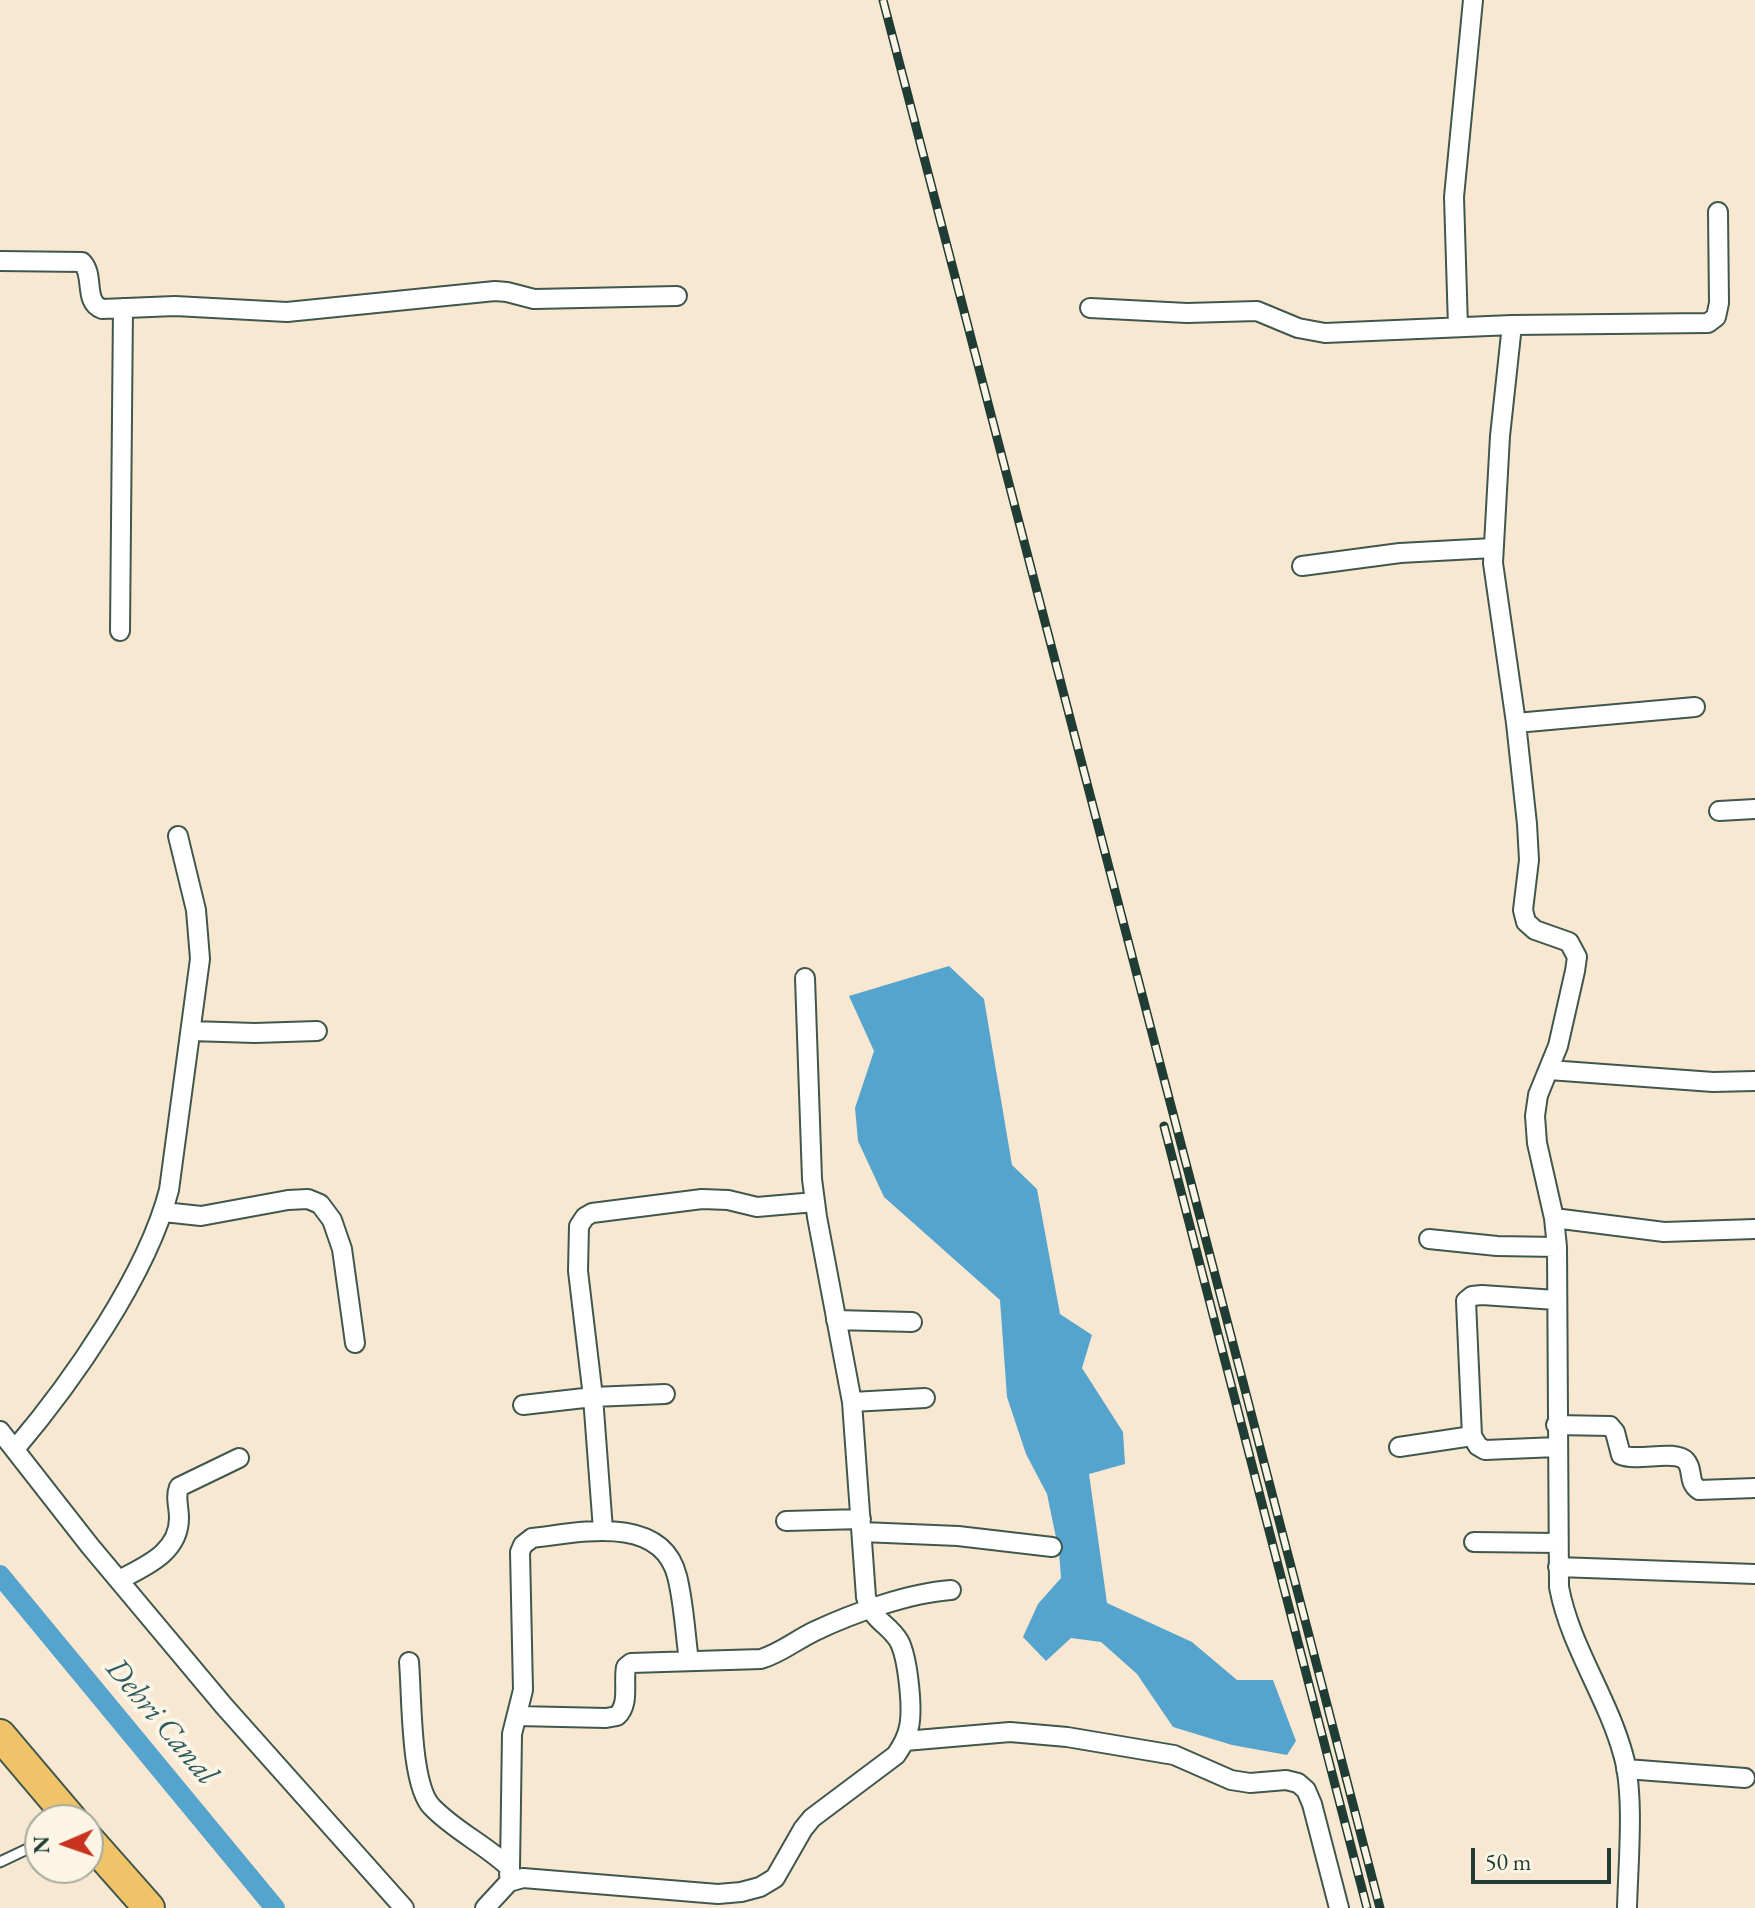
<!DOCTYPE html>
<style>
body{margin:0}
#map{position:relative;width:1755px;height:1908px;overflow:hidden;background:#f8e8d2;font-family:"EB Garamond",serif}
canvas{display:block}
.north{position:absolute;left:24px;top:1804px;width:80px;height:80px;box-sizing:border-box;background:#fcf5e5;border:2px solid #a4ab9e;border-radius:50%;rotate:268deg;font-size:22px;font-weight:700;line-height:32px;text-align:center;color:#1f3d34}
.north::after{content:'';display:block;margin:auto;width:28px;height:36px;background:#c8321e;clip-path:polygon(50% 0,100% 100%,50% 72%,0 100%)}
.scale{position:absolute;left:1471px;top:1848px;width:140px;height:36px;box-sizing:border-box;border:4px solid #1f3d34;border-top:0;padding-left:10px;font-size:24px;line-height:28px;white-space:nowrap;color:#1f3d34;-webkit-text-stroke:6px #fcf5e5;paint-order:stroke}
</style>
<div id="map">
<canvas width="1755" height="1908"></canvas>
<div class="north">N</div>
<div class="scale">50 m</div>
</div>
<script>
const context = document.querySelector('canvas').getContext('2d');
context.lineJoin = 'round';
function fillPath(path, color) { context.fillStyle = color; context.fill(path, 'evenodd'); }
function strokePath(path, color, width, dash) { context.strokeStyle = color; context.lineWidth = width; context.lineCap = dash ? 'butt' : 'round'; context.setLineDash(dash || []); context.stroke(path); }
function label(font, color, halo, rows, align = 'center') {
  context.font = font + ' "EB Garamond",serif'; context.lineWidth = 8; context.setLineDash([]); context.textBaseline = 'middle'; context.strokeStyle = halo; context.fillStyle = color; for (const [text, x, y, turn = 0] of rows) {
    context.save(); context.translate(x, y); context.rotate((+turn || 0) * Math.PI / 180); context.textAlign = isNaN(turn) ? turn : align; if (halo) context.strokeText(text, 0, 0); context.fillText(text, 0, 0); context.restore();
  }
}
fillPath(new Path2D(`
 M949 966 984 999 1012 1165 1037 1189 1060 1314 1092 1335 1082 1368 1123 1432 1125 1464 1089 1474 1107 1603 1192 1642 1237 1680H1273L1296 1741 1287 1755 1232 1745 1173 1727 1137 1674 1101 1642 1071 1638 1046 1661 1023 1637 1038 1604 1061 1578 1059 1552 1047 1494 1026 1454 1007 1397 1000 1300 884 1197 858 1141 855 1108 874 1051 849 996Z`), '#54a4ce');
strokePath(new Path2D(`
 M0 1575 275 1908`), '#54a4ce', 20);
const service = new Path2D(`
 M0 1862 40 1843`);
const minor = new Path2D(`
 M0 261 82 262C95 275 83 302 102 309L175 306 287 312 495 291 507 292 534 299 677 296
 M1090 308 1187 313 1257 311 1298 328 1325 333 1512 325 1500 436 1493 563 1516 723 1527 824 1529 860 1523 910 1526 922 1535 930 1569 942 1577 957 1575 971 1558 1046 1538 1095 1535 1116 1537 1143 1554 1218 1557 1247 1559 1587C1570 1646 1607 1696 1623 1754 1635 1794 1628 1864 1627 1908
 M1512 325 1708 323 1716 317 1719 303 1718 212
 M1458 327 1454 197 1473 0
 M1302 566 1400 553 1493 548
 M120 631 123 308
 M1516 723 1695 707
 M1719 811 1755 809
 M191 1031 255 1033 317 1031
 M1549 1070 1713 1082 1755 1081
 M164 1212 201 1216 288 1200 308 1199 320 1204 332 1220 342 1249 355 1343
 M1554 1218 1664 1232 1755 1229
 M1429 1239 1497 1246 1557 1247
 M836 1320 912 1322
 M852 1402 925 1398
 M523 1405 593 1397 578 1271 579 1226 585 1217 592 1213 702 1199 728 1200 757 1207 815 1202
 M1556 1425 1610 1426 1615 1432 1621 1455C1638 1462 1675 1449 1686 1461 1694 1470 1687 1482 1699 1490L1755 1488
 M0 1431 90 1546 224 1706 404 1908
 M1472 1436 1466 1301 1472 1296 1482 1295 1556 1300
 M1399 1447 1472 1436 1478 1446 1485 1450 1557 1447
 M15 1449C72 1382 147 1275 169 1190L200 959 196 910 178 836
 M786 1521 861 1519
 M603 1530 593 1397 665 1394
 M862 1532 958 1536 1052 1547
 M1474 1542 1558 1543
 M1558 1567 1755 1574
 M119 1580C145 1566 179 1553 179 1518 179 1507 175 1497 179 1487L239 1458
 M409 1662C412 1696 410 1785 432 1807 455 1831 486 1845 510 1868L509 1875
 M517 1716 606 1718 617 1716C630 1704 623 1683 626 1667L631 1663 761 1659C781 1653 796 1640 815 1631 853 1613 909 1593 951 1590
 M905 1741 1010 1732 1067 1737 1174 1755 1231 1780 1250 1783 1286 1780 1298 1783 1306 1790 1312 1804 1339 1908
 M1626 1769 1745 1778
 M510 1868 512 1734 523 1690 520 1552 523 1545 532 1538C577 1533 661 1513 677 1576 684 1603 685 1633 689 1661
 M485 1908 509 1882 523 1878 718 1894 741 1892 760 1887 775 1878 803 1829 812 1818 896 1755C902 1746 907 1738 909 1727 913 1709 908 1658 899 1641 887 1622 874 1623 866 1597L852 1402 817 1217 812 1179 805 978`);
const trunk = new Path2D(`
 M0 1735 72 1820
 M88 1839 149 1908`);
strokePath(service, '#40574c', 13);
strokePath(minor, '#40574c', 22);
strokePath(trunk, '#40574c', 34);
strokePath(service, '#fff', 9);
strokePath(minor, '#fff', 18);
strokePath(trunk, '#f0c369', 30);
const rail = new Path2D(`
 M883 0 1380 1908
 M1164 1126 1367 1908`);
strokePath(rail, '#1f3d34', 9);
strokePath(rail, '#fcf5e5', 6, [18]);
label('italic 32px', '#2f5c62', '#fcf5e5', [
 ["Dehri Canal",161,1722,50]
]);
</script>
